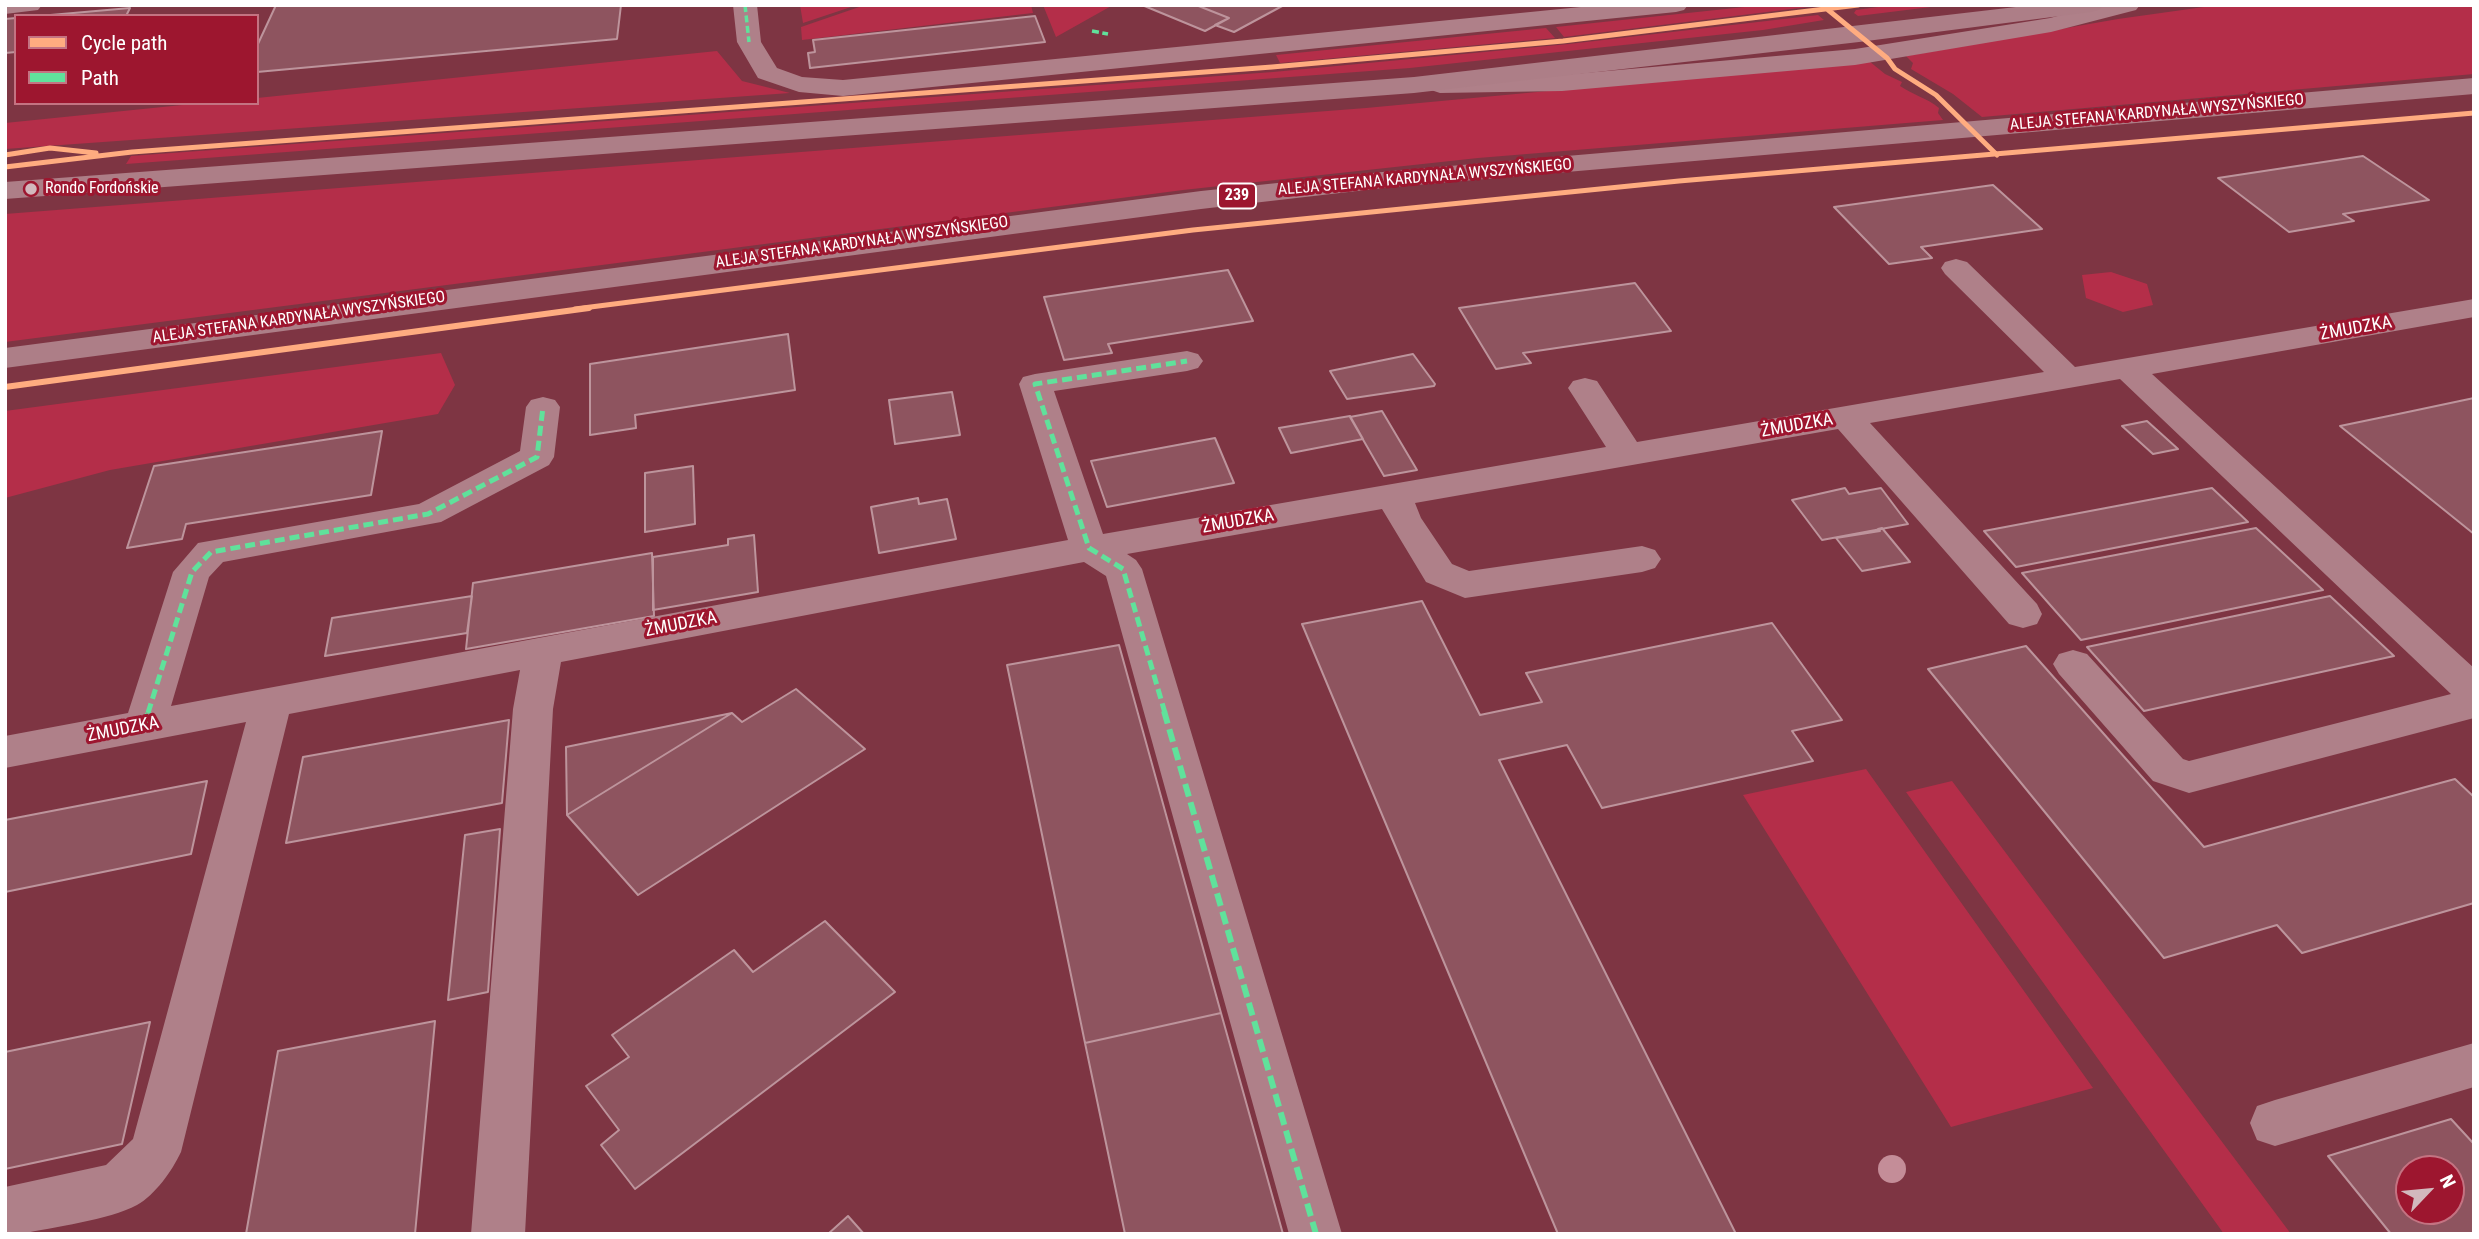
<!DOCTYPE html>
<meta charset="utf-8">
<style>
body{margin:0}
#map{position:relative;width:2479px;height:1239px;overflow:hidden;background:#7e3543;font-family:"Roboto Condensed",sans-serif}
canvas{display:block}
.frame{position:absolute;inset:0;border:7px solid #fff;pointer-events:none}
.legend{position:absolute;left:14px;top:14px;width:245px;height:91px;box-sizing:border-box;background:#9d162f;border:2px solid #c47382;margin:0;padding:9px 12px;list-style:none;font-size:21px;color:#fff}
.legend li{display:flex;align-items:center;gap:14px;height:35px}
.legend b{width:35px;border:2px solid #c47382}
.north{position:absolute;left:2395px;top:1155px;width:70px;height:70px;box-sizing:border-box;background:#9d162f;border:2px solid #c47382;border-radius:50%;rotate:64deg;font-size:19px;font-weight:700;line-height:28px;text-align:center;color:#fff}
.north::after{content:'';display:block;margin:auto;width:24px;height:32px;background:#d2b8bd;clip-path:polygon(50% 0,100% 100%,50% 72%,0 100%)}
</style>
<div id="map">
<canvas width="2479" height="1239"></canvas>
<div class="frame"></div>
<ul class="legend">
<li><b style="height:9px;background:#ffac80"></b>Cycle path</li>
<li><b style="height:9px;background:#60e19b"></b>Path</li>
</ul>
<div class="north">N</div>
</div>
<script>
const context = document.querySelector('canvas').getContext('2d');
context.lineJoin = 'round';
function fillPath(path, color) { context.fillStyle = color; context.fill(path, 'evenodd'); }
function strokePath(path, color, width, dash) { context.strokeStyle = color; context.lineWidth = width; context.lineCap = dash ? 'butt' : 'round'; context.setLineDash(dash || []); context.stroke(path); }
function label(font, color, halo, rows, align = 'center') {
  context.font = font + ' "Roboto Condensed",sans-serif'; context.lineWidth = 6; context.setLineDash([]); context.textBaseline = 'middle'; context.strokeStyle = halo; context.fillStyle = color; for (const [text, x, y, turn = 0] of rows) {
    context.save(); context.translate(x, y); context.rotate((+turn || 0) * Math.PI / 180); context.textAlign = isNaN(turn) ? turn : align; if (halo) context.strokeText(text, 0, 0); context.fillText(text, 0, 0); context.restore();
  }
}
fillPath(new Path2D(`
 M800 5H857L803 23Z
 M865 5H1031L1033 13 802 40 801 27Z
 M1043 5H1113L1056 37Z
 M1763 5H1824L1564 37 1556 27Z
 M1893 5H1947L1858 16 1854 13 1856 10Z
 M2218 5H2474V74L1982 117 1953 94 1911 69 1913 63 1906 56 2118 19Z
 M1818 15 1824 20 1763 30 1410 68 126 164 131 156 1273 72 1569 44Z
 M1546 28 1555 38 1280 63 1276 55Z
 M717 51 742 81 790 93 5 149V123L202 103H257V98Z
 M1869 61 1885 74 1902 82 1900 86C1913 95 1927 98 1939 108L1938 113 1943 120 1478 158 1183 190 5 342V214L1366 108Z
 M2111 272 2147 284 2153 305 2123 312 2086 298 2082 275Z
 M441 353 455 385 438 414 110 470 5 498V411Z
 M1866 769 2093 1088 1951 1127 1743 795Z
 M1952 781 2291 1234H2224L1906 792Z`), '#b42e49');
const building = new Path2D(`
 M276 5H621L617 39 257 72V46Z
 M1142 5H1196L1229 18 1205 31Z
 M1196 5H1284L1234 32 1215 25 1229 18Z
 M130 8 126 16H39Z
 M1035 16 1045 42 810 68 808 53 815 52 813 40Z
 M16 18V52L5 53V19Z
 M2363 156 2429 200 2343 214 2354 221 2289 232 2218 178Z
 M1993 185 2042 229 1921 247 1932 258 1889 264 1834 207Z
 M1228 270 1253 321 1108 344 1112 353 1064 360 1044 297Z
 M1635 283 1671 331 1523 353 1531 363 1496 369 1459 308Z
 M788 334 795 390 635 415 636 428 590 435V364Z
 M1413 354 1435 384 1434 386 1347 399 1330 371Z
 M952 392 960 435 895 444 889 400Z
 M2474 398V534L2340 426 2403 413Z
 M1382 411 1417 470 1384 476 1350 417Z
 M1350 416 1363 439 1291 453 1279 428Z
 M2147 421 2178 449 2153 454 2122 426Z
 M382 431 371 495 186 524 182 539 127 548 154 466Z
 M1215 438 1234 483 1107 507 1091 461Z
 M693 466 695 524 645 532V473Z
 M1845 488 1849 494 1881 488 1908 524 1822 540 1792 500Z
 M2212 488 2248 522 2016 567 1984 531Z
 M918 498 919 504 947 499 956 539 879 553 871 507Z
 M1882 528 1910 562 1862 571 1836 538 1880 531 1878 529Z
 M2256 528 2323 590 2081 640 2022 573Z
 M754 535 758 592 653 610V557L728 545V539Z
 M652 553 654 616 466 649 473 583Z
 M472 596 467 633 325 656 332 618Z
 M2330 596 2394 656 2144 711 2087 647Z
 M1422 601 1480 715 1542 702 1526 673 1772 623 1842 720 1792 731 1813 761 1602 808 1567 745 1499 760 1736 1234H1558L1302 624Z
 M1119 645 1221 1013 1085 1043 1007 665Z
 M2026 646 2204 847 2455 779 2474 797V903L2302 953 2277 925 2164 958 1928 669Z
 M796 689 865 749 638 895 567 815 732 713 742 722Z
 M732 713 567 815 566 747Z
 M509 720 502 803 286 843 303 757Z
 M207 781 191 854 5 892V820Z
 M500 829 488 992 448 1000 465 835Z
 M825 921 895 992 635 1189 601 1145 619 1130 586 1086 629 1057 612 1035 734 950 753 972Z
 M1221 1013 1283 1234H1125L1085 1043Z
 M435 1021 415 1234H246L278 1051Z
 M150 1022 122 1144 5 1169V1052Z
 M2451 1119 2474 1144V1234H2391L2328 1156ZM2409 1169H2451V1211H2409Z
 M848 1216 864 1234H828Z`);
fillPath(building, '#8e545f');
strokePath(building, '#bd949c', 2);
fillPath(new Path2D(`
 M5 5H42L38 10 5 14Z
 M733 5H757L761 42 777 68 802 77 843 80 1601 5H1688L1684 10 1676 12 843 96 799 92 758 78 737 42Z
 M2099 5H2140L2136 10 2051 32 1855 65 1562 91 1440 93 1431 90 1427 85 1431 80 1440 77 1562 75 1855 49 2050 18Z
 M1956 259 1967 262 2075 367 2474 299V317L2152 374 2474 668V718L2189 793 2153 781 2059 674 2053 664 2059 654 2073 650 2087 654 2183 759 2189 761 2451 694 2120 379 1870 423 2037 604 2042 614 2037 624 2023 628 2009 624 1838 429 1415 503 1421 518 1452 564 1469 571 1642 546 1655 550 1661 559 1655 568 1642 572 1465 598 1426 582 1382 509 1127 554 1136 560 1142 569 1342 1234H1289L1106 576 1084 562 561 662 553 709 525 1234H471L513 709 520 670 289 714 181 1152C172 1171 155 1195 137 1205 109 1220 53 1227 21 1234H5V1187L106 1165 133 1139 246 722 5 768V736L128 713 173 572 198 543 419 504 520 451 526 407 531 400 543 397 555 400 560 407 554 457 549 465 441 522 223 562 209 577 171 706 1068 540 1019 384 1023 377 1035 374 1187 351 1198 354 1203 361 1198 368 1187 371 1054 391 1103 534 1606 447 1568 388 1573 381 1585 378 1597 381 1637 442 2044 372 1945 274 1941 268 1945 262Z
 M2474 1043V1087L2275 1146 2257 1140 2250 1123 2257 1106 2275 1100Z`), '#af8089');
fillPath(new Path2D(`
 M2033 5H2103L2099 10 2091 12 1859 42 1414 93 5 199V182L1414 77Z
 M2474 78V94L1392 187 1201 209 5 368V348L1201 191 1392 171Z`), '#ad7e87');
strokePath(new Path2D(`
 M745 5 749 42
 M1092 31 1108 34`), '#60e19b', 3.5, [7, 3.5]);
strokePath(new Path2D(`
 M148 713 192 572 211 552 428 514 537 457 543 407
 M1165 713 1123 569 1089 548 1035 384 1187 361`), '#60e19b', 5, [10, 5]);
strokePath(new Path2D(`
 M1164 711 1316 1234
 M144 726 149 711`), '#60e19b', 6, [13, 6]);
strokePath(new Path2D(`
 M1827 9 1887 58 1895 69 1936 95 1997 155
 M5 155 50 148 96 153
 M5 167 132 152 1272 67 1563 41 1858 5
 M575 309 1193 230 1679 181 2474 113`), '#ffac80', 5);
strokePath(new Path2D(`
 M5 387 589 308`), '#ffac80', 6);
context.fillStyle = '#c48d98';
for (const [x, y] of [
 [1892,1169]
]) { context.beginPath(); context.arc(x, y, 14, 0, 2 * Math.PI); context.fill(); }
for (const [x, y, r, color] of [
 [31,189,7,"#d2b8bd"]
]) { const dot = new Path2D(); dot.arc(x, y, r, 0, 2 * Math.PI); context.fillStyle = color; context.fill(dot); strokePath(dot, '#9d162f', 2.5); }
label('16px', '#fff', '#9d162f', [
 ["ALEJA STEFANA KARDYNAŁA WYSZYŃSKIEGO",2157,113,-5],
 ["ALEJA STEFANA KARDYNAŁA WYSZYŃSKIEGO",1425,178,-5],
 ["ALEJA STEFANA KARDYNAŁA WYSZYŃSKIEGO",862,243,-8],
 ["ALEJA STEFANA KARDYNAŁA WYSZYŃSKIEGO",299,318,-8]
]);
label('16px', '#fff', '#9d162f', [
 ["Rondo Fordońskie",45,189]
], 'left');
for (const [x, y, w] of [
 [1237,196,38]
]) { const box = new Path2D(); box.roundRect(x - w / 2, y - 12.5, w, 25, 5); context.fillStyle = '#9d162f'; context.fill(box); strokePath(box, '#fff', 2); }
label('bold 16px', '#fff', null, [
 ["239",1237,196]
]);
label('18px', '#fff', '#9d162f', [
 ["ŻMUDZKA",2356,329,-10],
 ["ŻMUDZKA",1797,426,-10],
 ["ŻMUDZKA",1238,522,-10],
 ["ŻMUDZKA",681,625,-11],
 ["ŻMUDZKA",123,730,-11]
]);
</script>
